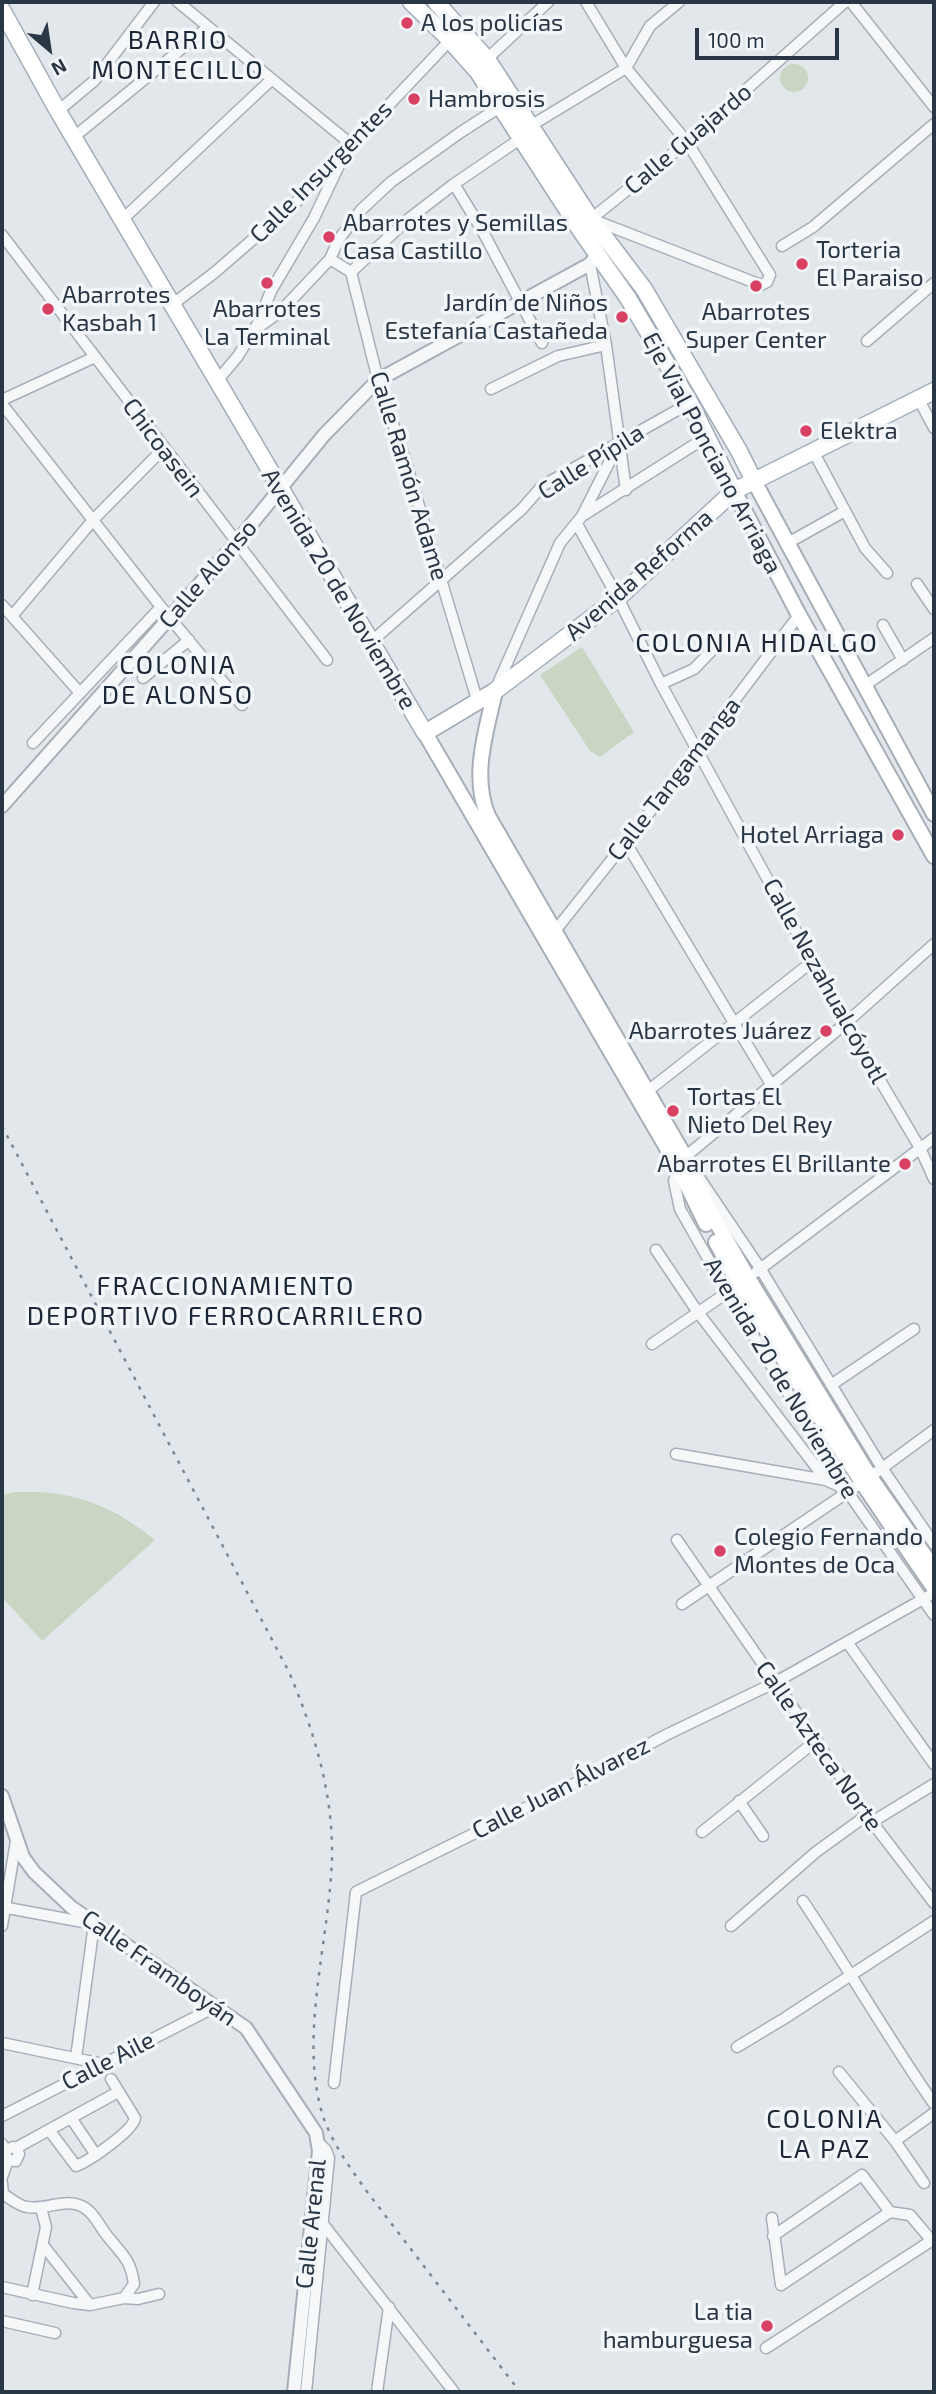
<!DOCTYPE html>
<meta charset="utf-8">
<style>
body{margin:0}
#map{position:relative;width:936px;height:2394px;overflow:hidden;background:#e2e7ec;font-family:"Exo 2",sans-serif}
canvas{display:block}
.frame{position:absolute;inset:0;border:4px solid #293645;pointer-events:none}
.north{position:absolute;left:14px;top:14px;width:70px;height:70px;-webkit-text-stroke:5px #f2f6f9;paint-order:stroke;rotate:151deg;font-size:19px;font-weight:700;line-height:28px;text-align:center;color:#293645}
.north::after{content:'';display:block;margin:auto;width:24px;height:32px;background:#293645;clip-path:polygon(50% 0,100% 100%,50% 72%,0 100%)}
.scale{position:absolute;left:695px;top:28px;width:144px;height:32px;box-sizing:border-box;border:4px solid #293645;border-top:0;padding-left:9px;font-size:21px;line-height:24px;white-space:nowrap;color:#293645;-webkit-text-stroke:5px #f2f6f9;paint-order:stroke}
</style>
<div id="map">
<canvas width="936" height="2394"></canvas>
<div class="frame"></div>
<div class="north">N</div>
<div class="scale">100 m</div>
</div>
<script>
const context = document.querySelector('canvas').getContext('2d');
context.lineJoin = 'round';
function fillPath(path, color) { context.fillStyle = color; context.fill(path, 'evenodd'); }
function strokePath(path, color, width, dash) { context.strokeStyle = color; context.lineWidth = width; context.lineCap = dash ? 'butt' : 'round'; context.setLineDash(dash || []); context.stroke(path); }
function label(font, color, halo, rows, align = 'center') {
  context.font = font + ' "Exo 2",sans-serif'; context.lineWidth = 7; context.setLineDash([]); context.textBaseline = 'middle'; context.strokeStyle = halo; context.fillStyle = color; for (const [text, x, y, turn = 0] of rows) {
    context.save(); context.translate(x, y); context.rotate((+turn || 0) * Math.PI / 180); context.textAlign = isNaN(turn) ? turn : align; if (halo) context.strokeText(text, 0, 0); context.fillText(text, 0, 0); context.restore();
  }
}
fillPath(new Path2D(`
 M780 78a14 14 0 1 1 28 0a14 14 0 1 1-28 0Z
 M582 647 634 732 600 757 590 751 540 675Z
 M15 1492C71 1489 112 1505 155 1540L42 1641 2 1597V1495Z`), '#c9d6c3');
const minor = new Path2D(`
 M178 2 352 145
 M586 2 626 68 687 142 770 275 767 282 761 285 591 219 687 142 845 2
 M851 2 934 107
 M487 59 548 2
 M58 111 94 81 154 2
 M532 125 626 68 650 26 679 2
 M74 137 208 27
 M454 184 482 230 542 343
 M123 219 271 80
 M2 235 327 660
 M782 246 813 227 934 124
 M330 259 351 272 378 380 404 456 478 703
 M590 264 606 345 626 490
 M351 272 406 221 454 184 520 139
 M173 304 214 273 302 197 453 37
 M252 332 281 311 330 259 339 239 361 210 391 182 461 132 500 107
 M867 341 934 283
 M217 381 238 356 258 323 271 291 314 218 341 161
 M491 389 558 356 606 345
 M2 400 95 357
 M919 400 934 428
 M2 404 161 607 242 705
 M813 451 865 548 887 573
 M582 516 708 436
 M577 524 618 598 661 684 846 1023 920 1148 934 1179
 M786 544 845 511
 M917 584 934 609
 M2 605 80 693
 M12 616 94 519 163 449
 M883 625 903 660
 M372 641 522 509 542 486 690 403
 M143 678 189 640
 M661 684 694 669 718 644
 M864 686 934 638
 M496 688 560 543 582 516 619 443
 M33 743 161 607
 M626 843 772 1086
 M551 936 660 799 799 615
 M934 944 846 1023 685 1157 678 1167 674 1181 680 1209 727 1292 847 1491 934 1615
 M644 1094 813 961
 M700 1179 760 1268 882 1468 934 1544
 M656 1250 697 1311 826 1480
 M756 1272 934 1138
 M652 1344 744 1281
 M831 1385 914 1329
 M676 1454 826 1480 847 1490
 M677 1540 872 1822 934 1903
 M682 1604 870 1477 934 1430
 M847 1642 934 1764
 M739 1801 763 1836
 M872 1822 934 1784
 M702 1832 817 1740
 M803 1901C848 1968 888 2038 934 2104
 M2 1907 94 1924 76 2058
 M2 1926 16 1841
 M731 1926 816 1852 867 1815
 M2 2043 103 2064
 M737 2047 785 2018 934 1921
 M839 2072 895 2141 924 2183
 M334 2083 356 1892 584 1779 666 1735 774 1683 934 1593
 M2 2116 215 2007
 M71 2118 96 2155
 M49 2130 76 2166C89 2161 133 2131 135 2118L111 2079
 M895 2141 934 2113
 M2 2144 6 2150 5 2153 8 2160 16 2161 19 2154 16 2148 13 2147 6 2150
 M16 2148 118 2092
 M2 2177 8 2160
 M2 2183 3 2194C10 2198 19 2206 27 2207 46 2211 67 2196 85 2208 96 2215 100 2228 109 2238 123 2255 131 2261 134 2284L124 2298 90 2305 43 2245
 M772 2218 781 2285 890 2212
 M323 2224 454 2392
 M773 2236 862 2175 890 2212 910 2215 932 2241
 M2 2287 73 2303 90 2305
 M32 2295 46 2227 41 2208
 M124 2298 138 2299 159 2294
 M2 2321 55 2333
 M766 2348 934 2239
 M306 2392 329 2158 326 2150 318 2142
 M377 2392 389 2307`);
const tertiary = new Path2D(`
 M2 806 236 543 324 435 378 380 590 264 597 255
 M2 1796 23 1857 34 1872 71 1907 246 2028 316 2133 319 2151 317 2169 294 2392`);
const secondary = new Path2D(`
 M754 481 934 814
 M734 491 799 615 934 856
 M495 691C486 732 471 776 488 816L685 1157 711 1213 748 1278 870 1477 934 1569
 M425 733 678 1167 706 1224
 M716 1242C781 1362 856 1476 934 1588`);
const primary = new Path2D(`
 M411 2 446 36 478 72 583 234 628 298 690 403 734 491
 M436 2 487 59 591 219 644 289 739 451 754 481
 M2 10 58 111 425 733 495 691 618 598 734 491 934 391`);
strokePath(minor, '#a7aeb7', 13);
strokePath(tertiary, '#a7aeb7', 16);
strokePath(secondary, '#a7aeb7', 18);
strokePath(primary, '#a1acb8', 19);
strokePath(minor, '#f6f7f9', 10);
strokePath(tertiary, '#f6f7f9', 12);
strokePath(secondary, '#fff', 14);
strokePath(primary, '#fff', 16);
strokePath(new Path2D(`
 M2 1126 289 1672C314 1731 333 1792 332 1857 330 1938 298 2038 323 2116 332 2143 349 2166 365 2189L520 2392`), '#7a8896', 2.5, [3.5, 7]);
for (const [x, y, r, color] of [
 [407,23,7,"#d84064"],
 [414,99,7,"#d84064"],
 [329,237,7,"#d84064"],
 [802,264,7,"#d84064"],
 [267,283,7,"#d84064"],
 [756,286,7,"#d84064"],
 [48,309,7,"#d84064"],
 [622,317,7,"#d84064"],
 [806,431,7,"#d84064"],
 [898,835,7,"#d84064"],
 [826,1031,7,"#d84064"],
 [673,1111,7,"#d84064"],
 [905,1164,7,"#d84064"],
 [720,1551,7,"#d84064"],
 [767,2326,7,"#d84064"]
]) { const dot = new Path2D(); dot.arc(x, y, r, 0, 2 * Math.PI); context.fillStyle = color; context.fill(dot); strokePath(dot, '#f2f6f9', 2.5); }
label('24px', '#293645', '#f2f6f9', [
 ["A los policías",421,23],
 ["Hambrosis",428,99],
 ["Abarrotes y Semillas",343,223],
 ["Casa Castillo",343,251],
 ["Torteria",816,250],
 ["El Paraiso",816,278],
 ["Abarrotes",62,295],
 ["Kasbah 1",62,323],
 ["Jardín de Niños",608,303,"right"],
 ["Estefanía Castañeda",608,331,"right"],
 ["Abarrotes",267,309,"center"],
 ["La Terminal",267,337,"center"],
 ["Abarrotes",756,312,"center"],
 ["Super Center",756,340,"center"],
 ["Elektra",820,431],
 ["Hotel Arriaga",884,835,"right"],
 ["Abarrotes Juárez",812,1031,"right"],
 ["Tortas El",687,1097],
 ["Nieto Del Rey",687,1125],
 ["Abarrotes El Brillante",891,1164,"right"],
 ["Colegio Fernando",734,1537],
 ["Montes de Oca",734,1565],
 ["La tia",753,2312,"right"],
 ["hamburguesa",753,2340,"right"]
], 'left');
label('24px', '#293645', '#f2f6f9', [
 ["Calle Guajardo",688,139,-40],
 ["Calle Insurgentes",321,172,-45],
 ["Chicoasein",163,448,53],
 ["Eje Vial Ponciano Arriaga",712,453,62],
 ["Calle Pípila",591,462,-32],
 ["Calle Ramón Adame",409,476,73],
 ["Calle Alonso",208,574,-49],
 ["Avenida Reforma",639,575,-41],
 ["Avenida 20 de Noviembre",339,589,59],
 ["Calle Tangamanga",674,779,-52],
 ["Calle Nezahualcóyotl",825,981,61],
 ["Avenida 20 de Noviembre",781,1378,59],
 ["Calle Azteca Norte",819,1746,55],
 ["Calle Juan Álvarez",561,1788,-27],
 ["Calle Framboyán",159,1968,35],
 ["Calle Aile",108,2061,-27],
 ["Calle Arenal",311,2224,-84]
]);
context.letterSpacing = '2px';
label('26px', '#1b2636', '#f2f6f9', [
 ["BARRIO",178,40],
 ["MONTECILLO",178,70],
 ["COLONIA HIDALGO",757,643],
 ["COLONIA",178,665],
 ["DE ALONSO",178,695],
 ["FRACCIONAMIENTO",226,1286],
 ["DEPORTIVO FERROCARRILERO",226,1316],
 ["COLONIA",825,2119],
 ["LA PAZ",825,2149]
]);
context.letterSpacing = '0px';
</script>
